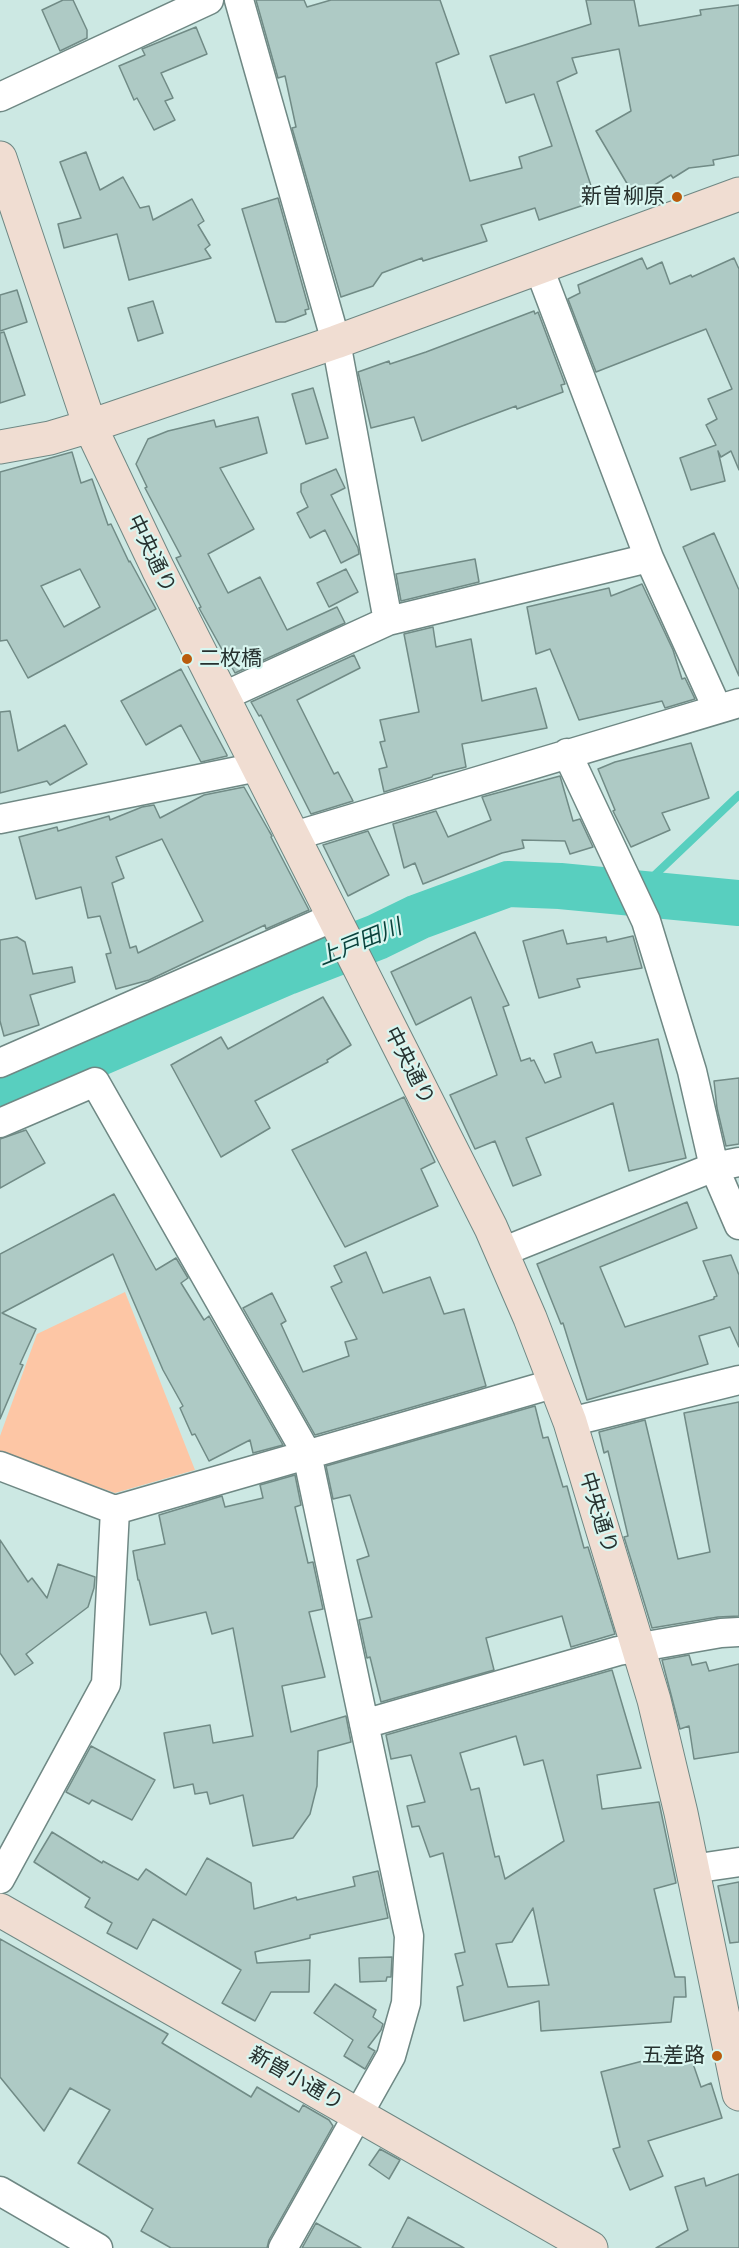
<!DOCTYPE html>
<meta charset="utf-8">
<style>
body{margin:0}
canvas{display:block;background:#cce8e3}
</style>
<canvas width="739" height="2248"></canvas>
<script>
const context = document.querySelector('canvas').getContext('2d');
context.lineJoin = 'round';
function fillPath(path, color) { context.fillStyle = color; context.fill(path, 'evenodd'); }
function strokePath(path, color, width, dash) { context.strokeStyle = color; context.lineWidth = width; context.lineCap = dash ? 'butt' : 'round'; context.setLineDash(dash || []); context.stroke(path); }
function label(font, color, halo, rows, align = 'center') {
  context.font = font + ' Lora,"Noto Sans JP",serif'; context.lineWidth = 4.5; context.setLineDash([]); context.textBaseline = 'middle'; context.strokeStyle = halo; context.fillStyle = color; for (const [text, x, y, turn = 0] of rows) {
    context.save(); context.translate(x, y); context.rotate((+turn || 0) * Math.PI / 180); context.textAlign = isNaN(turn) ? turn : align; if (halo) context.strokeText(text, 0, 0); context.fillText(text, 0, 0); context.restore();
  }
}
fillPath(new Path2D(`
 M125 1292 195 1470 115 1493 0 1452V1436L37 1334Z`), '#fdc6a5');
strokePath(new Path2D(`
 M638 891 739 795`), '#58cfbf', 8);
strokePath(new Path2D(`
 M0 1096 287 972 377 937 418 917 508 884 560 886 739 903`), '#58cfbf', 46);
const building = new Path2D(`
 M63 0H73L87 30V38L60 51 42 10Z
 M256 0H304L307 7 331 0H440L459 54 436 63 470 181 522 168 519 157 552 146 534 94 506 103 490 56 591 24 586 0H634L639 26 701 15 700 10 739 5V155L713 160 714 165 689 168 673 178 671 175 635 197 596 131 631 111 619 49 572 58 577 73 557 82 596 201 539 220 535 208 481 225 487 241 423 261 422 258 382 273 373 286 341 297 292 128 296 127 285 76 278 78Z
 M196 27 207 54 161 73 173 98 165 101 175 120 154 130 137 98 134 100 119 66 145 55 142 49Z
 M86 152 100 190 123 177 140 208 149 206 153 220 192 199 204 221 198 225 210 245 205 249 211 258 129 280 117 234 64 248 58 224 81 218 60 162Z
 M278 198 309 309 305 310 306 314 285 322H276L242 209Z
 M642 258 647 269 662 262 670 284 691 275 692 277 734 258 739 269V470L731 451 721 457 718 451 725 481 691 490 680 458 716 445 706 425 717 419 708 399 732 389 706 329 596 372 568 299 580 293 578 285Z
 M17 290 27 322 0 331V295Z
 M153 301 163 333 138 341 128 308Z
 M534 311 535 314 538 312 565 384 561 385 563 392 517 409 516 406 422 441 414 417 371 428 358 372 389 361 390 364 426 352Z
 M4 332 25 395 0 403V333Z
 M313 388 328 438 306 444 292 394Z
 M258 417 267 453 220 468 254 529 208 554 228 593 260 577 287 630 337 607 345 623 235 673 199 608 201 607 176 558 181 556 145 488 147 487 136 464 148 439 168 431 214 420 216 427Z
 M72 452 81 483 92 479 108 525 111 524 129 562 130 561 156 609 28 678 7 640 0 641V472ZM80 569 100 607 64 627 41 586Z
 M336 469 345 488 331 495 358 548 359 554 341 563 325 530 310 538 297 513 308 507 301 492V484Z
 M714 533 739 590V676L683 547Z
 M475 559 479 582 401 601 396 574Z
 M346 569 358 592 329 607 317 583Z
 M642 584 673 650 682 679 685 678 695 699 665 708 662 701 579 720 550 649 536 654 527 607 609 588 611 596Z
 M433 627 436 647 471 639 482 701 536 688 547 728 462 744 466 767 433 775 432 777 384 792 379 769 387 767 380 742 385 741 380 720 419 712 404 634Z
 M354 655 360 668 297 700 334 774 338 772 353 801 311 814 261 715 259 716 251 702Z
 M181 669 227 755V756L201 762 181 725 146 745 121 701Z
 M10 711 18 751 65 725 87 764 50 785 47 781 0 793V712Z
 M691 743 709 798 662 813 670 830 631 847 613 811 615 810 598 769 615 762Z
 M560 776 573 821 580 819 593 847 570 854 565 841 522 840 524 848 502 853 423 884 415 863 404 868 393 824 436 811 448 837 491 820 482 797Z
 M244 787 269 831 272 836 271 837 309 910 266 929 265 925 149 980 116 989 106 954 111 953 100 916 88 918 81 887 36 899 19 837 57 827 58 831 109 816 110 820 142 807 154 805 160 818 204 795ZM162 839 203 921 138 953 136 946 130 948 112 883 124 878 116 857Z
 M368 831 389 875 348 896 323 845Z
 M563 930 567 944 606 937 607 942 633 936 642 968 577 979 580 987 539 998 523 941Z
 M475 932 509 1005 503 1007 521 1061 530 1058 531 1061 534 1060 545 1083 561 1077 554 1054 592 1042 596 1053 658 1039 686 1158 629 1171 613 1103 526 1138 541 1175 513 1186 495 1141 475 1149 450 1095 497 1075 471 997 416 1025 391 972Z
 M17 937 25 942 33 974 72 967 75 982 30 995 39 1025 4 1036 0 1021V940Z
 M323 997 351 1045 327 1060 328 1062 255 1101 270 1128 221 1157 171 1065 221 1037 228 1049Z
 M739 1078V1144L726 1146 717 1108 714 1081Z
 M404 1097 435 1162 421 1169 438 1206 345 1247 292 1150Z
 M26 1130 45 1163 0 1188V1139Z
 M114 1194 156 1270 176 1258 188 1278 181 1283 204 1320 209 1316 283 1445 253 1453 250 1440 209 1461 195 1434 192 1435 180 1408 183 1406 163 1370 113 1254 2 1313 36 1329 20 1364 23 1365 0 1419V1254Z
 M687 1202 697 1228 600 1267 625 1327 714 1299V1297L717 1296 703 1261 731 1255 739 1275V1347L730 1327 699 1336 708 1364 587 1400 563 1323 561 1324 537 1264Z
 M366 1252 383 1293 430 1277 444 1314 464 1309 486 1386 315 1435 243 1308 272 1293 286 1321 281 1324 303 1372 349 1356 345 1342 357 1339 331 1287 342 1282 334 1266Z
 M739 1402V1616L718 1617 652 1628 624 1537 628 1536 608 1451 604 1453 599 1432 645 1420 678 1559 710 1552 684 1413Z
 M535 1406 543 1438 548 1437 563 1487 567 1486 584 1548 588 1547 615 1634 571 1647 562 1616 486 1638 494 1670 381 1702 370 1657 367 1658 359 1620 372 1617 357 1560 369 1556 350 1495 333 1499 326 1466Z
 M295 1475 301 1505 295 1507 308 1563 313 1562 323 1609 309 1612 325 1677 282 1686 291 1732 346 1716 351 1742 318 1751 317 1786 310 1814 293 1838 253 1846 243 1795 210 1804 207 1792 195 1794 193 1784 174 1788 164 1733 210 1725 213 1743 253 1736 233 1628 212 1634 206 1612 150 1625 139 1580H138L133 1551 165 1544 159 1515 222 1496 225 1507 263 1498 260 1485Z
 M0 1540 28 1582 32 1578 47 1598 58 1564 95 1577 94 1588 88 1607 26 1654 33 1663 15 1675 0 1653Z
 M689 1655 692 1665 706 1662 709 1671 739 1664V1752L694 1759 689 1726 680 1729 662 1660Z
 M612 1670 641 1768 597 1775 602 1809 659 1802 676 1883 654 1889 675 1977H685L686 1997H674L671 2022 541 2031 539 2001 464 2021 457 1987 463 1985 455 1954 465 1952 443 1853 430 1857 419 1826 412 1827 407 1806 425 1802 411 1755 391 1759 386 1735ZM516 1736 524 1765 543 1760 564 1841 505 1879 499 1856 495 1857 479 1788 471 1790 460 1753ZM533 1908 549 1985 508 1987 496 1944 512 1942Z
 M91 1746 155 1780 132 1820 92 1800 89 1804 66 1792Z
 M52 1832 102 1863 103 1861 138 1880 146 1869 186 1895 207 1858 251 1883 254 1909 296 1897 297 1900 355 1886 353 1877 378 1871 388 1918 310 1935V1938L255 1952 257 1963 310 1960 309 1992H271L255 2021 222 2003 241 1970 153 1919 137 1949 107 1933 112 1923 85 1907 90 1898 34 1862Z
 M739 1882V1942L730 1943 718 1886Z
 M0 1939 168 2034 162 2043 251 2097 257 2087 299 2112 303 2105 329 2120 333 2126 269 2240 267 2248H171L141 2231 153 2209 78 2163 110 2110 70 2088 44 2131 0 2077Z
 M392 1957 391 1977H387L386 1981 360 1982 359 1958Z
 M335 1984 376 2010 373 2017 383 2024 381 2030 368 2047 375 2051 365 2069 344 2056 353 2040 314 2013Z
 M688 2049 701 2087 711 2083 722 2118 648 2141 663 2176 630 2190 613 2149 620 2147 601 2072Z
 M380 2149 400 2160 389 2179 369 2165Z
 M739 2174V2248H656L688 2230 675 2187 704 2178 706 2186Z
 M408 2217 464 2248H392Z
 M316 2223 361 2248H302Z`);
fillPath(building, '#aecac5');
strokePath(building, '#718b86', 1.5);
const street = new Path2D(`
 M239 0 336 342 388 621
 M0 97 209 0
 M539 268 649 558 717 708
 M222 697 388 621 649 558
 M567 753 646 921 692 1071 714 1167 739 1225
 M0 819 258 767
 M294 836 739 703
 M0 1063 334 917
 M0 1123 95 1082 307 1454 409 1936 406 2003 391 2056 283 2248
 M502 1252 714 1167 739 1162
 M570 1422 739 1380
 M0 1466 115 1510 556 1383
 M364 1724 618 1651 721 1633 739 1632
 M692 1869 739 1862
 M0 1879 106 1684 115 1510
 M0 2191 98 2248`);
const secondary = new Path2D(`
 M0 158 90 426 158 569 491 1228 530 1318 570 1422 654 1700 681 1813 739 2094
 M0 447 50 438 90 426 336 342 739 194
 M0 1910 591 2248`);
strokePath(street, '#6f8884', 31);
strokePath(secondary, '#6f8884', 35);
strokePath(street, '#fff', 28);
strokePath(secondary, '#f0ddd2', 33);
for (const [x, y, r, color] of [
 [677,197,6,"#ba5c0d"],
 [187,659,6,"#ba5c0d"],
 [717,2056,6,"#ba5c0d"]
]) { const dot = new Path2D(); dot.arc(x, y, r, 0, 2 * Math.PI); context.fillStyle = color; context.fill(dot); strokePath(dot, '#d9f6f0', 2); }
label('21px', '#26312f', '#d9f6f0', [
 ["新曽柳原",665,197],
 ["二枚橋",199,659,"left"],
 ["五差路",705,2056]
], 'right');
label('21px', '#26312f', '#d9f6f0', [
 ["中央通り",151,554,64],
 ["中央通り",409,1066,63],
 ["中央通り",598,1513,73],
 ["新曽小通り",296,2079,30]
]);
label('italic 22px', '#0a423c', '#d9f6f0', [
 ["上戸田川",360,943,-22]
]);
</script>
